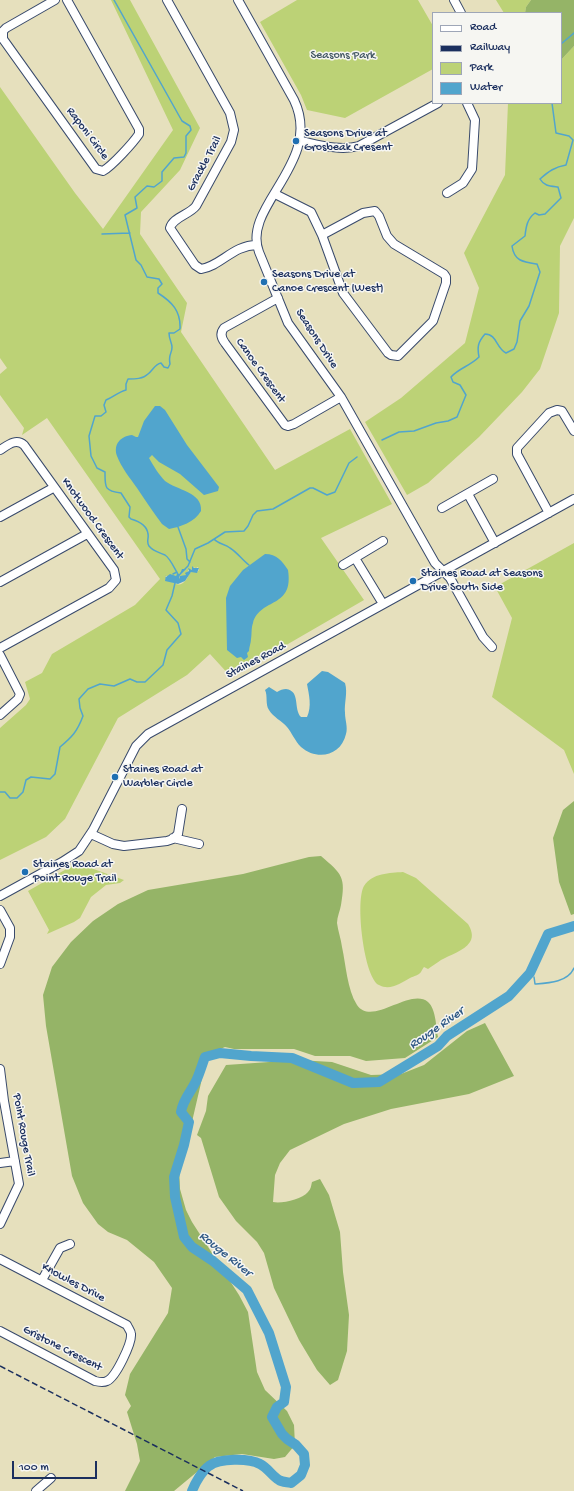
<!DOCTYPE html>
<style>
body{margin:0}
#map{position:relative;width:574px;height:1491px;overflow:hidden;background:#e6e0bd;font-family:"Gochi Hand",sans-serif}
canvas{display:block}
.legend{position:absolute;left:432px;top:12px;width:130px;height:92px;box-sizing:border-box;background:#f6f6f2;border:1px solid #9ea6b7;margin:0;padding:5px 7px;list-style:none;font-size:12px;color:#1b2f5e}
.legend li{display:flex;align-items:center;gap:8px;height:20px}
.legend b{width:20px;border:1px solid #9ea6b7}
.scale{position:absolute;left:12px;top:1461px;width:85px;height:18px;box-sizing:border-box;border:2px solid #1b2f5e;border-top:0;padding-left:5px;font-size:12px;line-height:14px;white-space:nowrap;color:#1b2f5e;-webkit-text-stroke:3px #f6f6f2;paint-order:stroke}
</style>
<div id="map">
<canvas width="574" height="1491"></canvas>
<ul class="legend">
<li><b style="height:5px;background:#fff"></b>Road</li>
<li><b style="height:5px;background:#1b2f5e"></b>Railway</li>
<li><b style="height:11px;background:#bcd276"></b>Park</li>
<li><b style="height:11px;background:#51a5cd"></b>Water</li>
</ul>
<div class="scale">100 m</div>
</div>
<script>
const context = document.querySelector('canvas').getContext('2d');
context.lineJoin = 'round';
function fillPath(path, color) { context.fillStyle = color; context.fill(path, 'evenodd'); }
function strokePath(path, color, width, dash) { context.strokeStyle = color; context.lineWidth = width; context.lineCap = dash ? 'butt' : 'round'; context.setLineDash(dash || []); context.stroke(path); }
function label(font, color, halo, rows, align = 'center') {
  context.font = font + ' "Gochi Hand",sans-serif'; context.lineWidth = 3; context.setLineDash([]); context.textBaseline = 'middle'; context.strokeStyle = halo; context.fillStyle = color; for (const [text, x, y, turn = 0] of rows) {
    context.save(); context.translate(x, y); context.rotate((+turn || 0) * Math.PI / 180); context.textAlign = isNaN(turn) ? turn : align; if (halo) context.strokeText(text, 0, 0); context.fillText(text, 0, 0); context.restore();
  }
}
fillPath(new Path2D(`
 M111 0H130L200 128 180 170 141 212 140 234 187 303 181 332 275 470 350 429 392 504 321 538 364 600 231 677 210 654 187 675 118 718 65 819 46 837 0 860V728L26 705 30 699 25 682 42 673 52 654 135 605 160 579 47 418 22 435 24 428 0 395V374L7 368 0 358V87L75 193 103 229 173 130ZM192 567 196 568 198 567 199 570 197 572H191C188 575 188 578 185 581 179 589 170 581 165 576H176L186 569 179 576 180 579 186 575 189 569 192 570Z
 M297 0H418L433 26V69L345 118 307 110 301 95 260 22Z
 M496 0H531L526 7 525 13H504Z
 M574 46V218L560 246 559 313 540 369 522 392 479 437 428 483 407 495 365 422 401 398 465 343 479 288 464 253 505 175 508 103H561V60Z
 M574 543V774L564 750 492 697 512 618 495 587Z
 M77 863 124 880 120 883 106 885 91 897 80 918 74 922 47 934 49 930 28 891Z
 M403 872 416 878 468 924C471 929 474 936 470 942 464 951 450 955 441 960 437 963 432 966 428 969L424 967C423 968 422 970 421 972 419 975 414 976 410 978 401 983 390 991 379 985 364 978 355 901 364 886 372 873 390 873 403 872Z`), '#bcd276');
fillPath(new Path2D(`
 M531 0H574V46L561 60V13H525L526 7Z
 M574 801V914L571 915 559 882 553 838 563 810Z
 M321 856C342 874 346 877 341 905 340 911 337 917 337 923 338 931 341 939 342 947 346 965 347 989 357 1005 372 1027 410 987 428 1002 436 1009 436 1027 438 1037L405 1058 366 1061 350 1056H315L294 1049H234L225 1047 218 1050 210 1056 203 1070 201 1083 191 1126 179 1166 180 1189 186 1210 192 1222 239 1295 248 1312 257 1372 265 1390 287 1411 294 1425 295 1445 285 1457 274 1459 242 1454 215 1457 174 1491H125L140 1461 137 1444 127 1412 131 1406 125 1395 130 1374 168 1313 172 1288 154 1262 127 1240 108 1232 98 1224 83 1203 72 1176 46 1026 43 995 52 967 71 942 93 921 118 904 148 890 243 874 309 857Z
 M485 1023 514 1076 469 1094 391 1109 344 1124 290 1150 280 1163 275 1175 273 1202C282 1204 302 1199 308 1192 311 1189 311 1186 312 1182L320 1179 329 1195 340 1232 343 1272 349 1315 347 1351 338 1380 330 1385 317 1370 299 1340 274 1288 264 1253 257 1242 236 1221 219 1197 201 1138 197 1135 206 1111 208 1096 226 1065 298 1060 332 1062 371 1075 401 1074 424 1065 467 1031Z`), '#95b467');
fillPath(new Path2D(`
 M155 406H160L165 410 187 445 219 487 218 491 204 495 180 474 159 462 152 455 149 458C153 465 159 475 165 481 176 490 203 492 201 511 195 522 180 527 169 529L162 524C153 512 145 500 137 488 130 478 121 467 117 456 113 444 121 436 132 435L136 437H138L144 421Z
 M265 554C277 554 282 561 288 570 294 609 261 597 253 623 251 628 252 634 251 639 251 643 249 647 249 651L247 653 248 657 244 660 241 657 237 658 227 650 226 598 230 586 243 570Z
 M192 566 194 568H199L197 573 191 572 185 581 178 584 165 581 166 575V577L170 574 176 576 177 574H180L182 569H186L179 576 180 579V576L186 575 185 573 189 571 188 568 192 570Z
 M322 671 328 672 345 683C348 693 344 703 345 713 345 720 348 727 346 734 341 756 317 761 301 747 295 741 292 733 287 727 282 721 273 717 269 710 265 704 268 696 265 690L269 687 277 692C280 690 283 689 286 689 301 691 293 709 301 717H307C312 706 309 695 307 684Z`), '#51a5cd');
strokePath(new Path2D(`
 M114 0 182 121 190 126 191 130 186 136V153L184 157 174 158 162 172V181L154 187 147 186 135 197 137 208 125 215 136 260 141 265 147 277 159 279 162 284 158 288V293C172 302 181 311 180 329L174 333H169C169 339 172 343 172 347 172 355 168 353 170 364L168 368 164 367 161 363C155 364 153 370 148 374 143 379 135 379 128 379L126 384V390C118 392 114 397 106 400L104 405 106 412 101 416H95L89 436 91 456 97 468 105 472C105 487 104 491 121 493L130 507 129 517 131 519C138 521 147 525 148 534 149 539 146 541 149 546 154 552 159 552 165 555 171 559 175 570 179 576
 M561 44 574 33
 M102 234 130 233
 M382 440 399 432 414 431 436 423 448 421 457 417 466 395 460 385 453 382 451 377C459 368 470 366 479 357 477 347 478 342 485 334 497 334 496 348 506 353L514 349 517 342 520 321 529 306 540 272 537 264C523 262 514 261 512 246L525 236C526 227 527 219 535 213L539 215 545 214 561 198 558 187C550 186 544 186 540 179 549 171 555 167 566 165L573 140 569 136 556 133 552 103
 M178 527 186 549 187 559 190 562
 M214 539C218 544 225 544 230 548 238 553 242 560 249 565
 M173 574 177 572
 M179 575 188 566 195 549 208 543 225 532 244 531 248 526 253 515 257 511 273 509 310 488H313L327 495 335 492 349 463 357 457
 M0 792H5L10 798H17L23 792 26 780 31 777 50 779 55 774 60 747C72 737 77 732 83 716L80 708 79 699 88 689 100 684 114 686 130 679 137 682H145L163 665 167 650 181 634 178 623 166 610 172 596 175 583
 M534 977 535 984C549 983 568 982 574 968`), '#51a5cd', 1.5);
strokePath(new Path2D(`
 M192 1491C195 1483 202 1471 209 1466 219 1458 249 1458 260 1464 268 1468 272 1476 279 1480 282 1482 287 1482 291 1483L301 1475 305 1465 304 1454 296 1445 287 1439 282 1434 272 1417 277 1407 284 1402 286 1387 269 1333 247 1290 213 1261 192 1247 184 1237 175 1197 174 1177 184 1145 189 1122 181 1112C183 1099 192 1091 197 1079 200 1072 202 1065 205 1057L220 1053 251 1056 292 1058 353 1083 379 1082 438 1046 447 1036 509 996 530 973 548 934 574 926`), '#51a5cd', 10);
const minor = new Path2D(`
 M55 0 6 28 3 31V39L96 169 103 171C112 166 133 143 139 134V129L67 0
 M167 0 230 113 234 130 231 142 196 206C189 215 173 217 170 228L195 265 201 269C221 266 233 245 257 245
 M238 0 294 100C324 163 241 206 259 252L288 323 341 397 435 563 450 578 483 637 492 647
 M454 0 461 13
 M301 141C320 145 340 151 359 146L438 103
 M447 193 463 183 472 169 475 120 467 103
 M275 194 311 212 322 235 343 293 388 353 391 355 398 356 433 321 446 283V277L444 274 394 244 387 236 379 216 375 211 363 213 322 235
 M278 298 224 328C220 333 221 338 225 343L285 425 288 426 294 424 341 397
 M0 450C8 445 16 438 24 445L114 570 116 580 109 588 0 648
 M468 494 495 543
 M442 508 493 479
 M549 513 517 454V448L549 413 557 410 562 411 574 431
 M0 517 53 488
 M355 558 383 604
 M343 565 383 541
 M0 582 87 534
 M0 655 20 694 18 699 0 715
 M91 834 113 844 124 846 167 841 173 839 178 834 182 809
 M173 838 199 844
 M0 896 62 862 79 851 93 830 136 746 148 734 574 499
 M0 910 10 928V937L0 964
 M0 1069 4 1101 19 1184 0 1224
 M0 1163 15 1161
 M0 1259 127 1325C128 1328 131 1331 131 1334 132 1343 116 1377 107 1381 103 1383 99 1382 95 1381L0 1331
 M42 1280 60 1248 70 1244
 M36 1491 51 1478`);
strokePath(minor, '#394a6c', 10);
strokePath(minor, '#fff', 8);
strokePath(new Path2D(`
 M0 1366 243 1491`), '#1b2f5e', 1.5, [6, 3]);
for (const [x, y, r, color] of [
 [296,141,4,"#1f6fb2"],
 [264,282,4,"#1f6fb2"],
 [413,581,4,"#1f6fb2"],
 [115,777,4,"#1f6fb2"],
 [25,872,4,"#1f6fb2"]
]) { const dot = new Path2D(); dot.arc(x, y, r, 0, 2 * Math.PI); context.fillStyle = color; context.fill(dot); strokePath(dot, '#f6f6f2', 1.5); }
label('12px', '#435864', '#f6f6f2', [
 ["Seasons Park",343,56]
]);
label('12px', '#1b2f5e', '#f6f6f2', [
 ["Raponi Circle",87,134,53],
 ["Grackle Trail",205,164,-62],
 ["Seasons Drive",316,339,57],
 ["Canoe Crescent",260,371,54],
 ["Knotwood Crescent",92,519,54],
 ["Staines Road",256,661,-28],
 ["Point Rouge Trail",23,1135,80],
 ["Knowles Drive",73,1283,28],
 ["Gristone Crescent",62,1349,27]
]);
label('12px', '#1b2f5e', '#f6f6f2', [
 ["Seasons Drive at",304,134],
 ["Grosbeak Cresent",304,148],
 ["Seasons Drive at",272,275],
 ["Canoe Crescent (West)",272,289],
 ["Staines Road at Seasons",421,574],
 ["Drive South Side",421,588],
 ["Staines Road at",123,770],
 ["Warbler Circle",123,784],
 ["Staines Road at",33,865],
 ["Point Rouge Trail",33,879]
], 'left');
label('italic 13px', '#2e5885', '#f6f6f2', [
 ["Rouge River",437,1029,-35],
 ["Rouge River",225,1255,39]
]);
</script>
